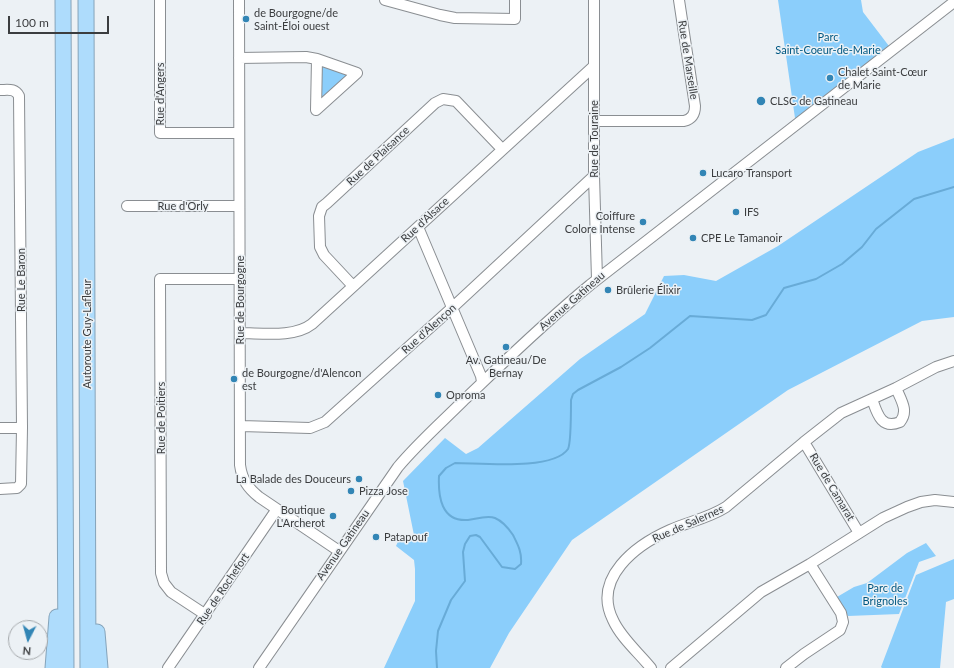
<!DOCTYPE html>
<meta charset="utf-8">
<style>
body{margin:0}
#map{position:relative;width:954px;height:668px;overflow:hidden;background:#ecf1f5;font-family:Lato,sans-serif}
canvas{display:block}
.north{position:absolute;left:8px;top:620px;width:40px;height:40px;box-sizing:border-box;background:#ecf1f5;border:1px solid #a5a9ac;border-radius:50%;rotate:186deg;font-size:11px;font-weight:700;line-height:16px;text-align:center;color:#3b3d3f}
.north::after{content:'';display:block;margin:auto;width:14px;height:18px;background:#3285b5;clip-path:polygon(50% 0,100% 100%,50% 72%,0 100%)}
.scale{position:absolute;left:8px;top:16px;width:101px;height:18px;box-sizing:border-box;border:2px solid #3b3d3f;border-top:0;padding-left:5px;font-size:12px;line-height:14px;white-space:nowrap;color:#3b3d3f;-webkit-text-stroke:3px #ecf1f5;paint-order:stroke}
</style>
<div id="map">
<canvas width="954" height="668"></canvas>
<div class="north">N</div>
<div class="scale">100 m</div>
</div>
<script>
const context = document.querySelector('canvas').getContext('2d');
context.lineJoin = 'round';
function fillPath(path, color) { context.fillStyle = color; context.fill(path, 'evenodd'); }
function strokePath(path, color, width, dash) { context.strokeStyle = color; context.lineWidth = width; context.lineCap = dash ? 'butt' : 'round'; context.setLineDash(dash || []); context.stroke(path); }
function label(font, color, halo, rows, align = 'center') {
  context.font = font + ' Lato,sans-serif'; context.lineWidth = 3; context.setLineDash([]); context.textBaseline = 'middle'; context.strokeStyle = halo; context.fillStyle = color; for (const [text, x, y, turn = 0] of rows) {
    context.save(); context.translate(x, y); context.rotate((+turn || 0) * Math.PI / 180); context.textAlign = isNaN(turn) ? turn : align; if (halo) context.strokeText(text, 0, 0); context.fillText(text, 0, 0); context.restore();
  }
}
fillPath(new Path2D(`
 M778 0H861L863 12 892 50 796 125Z
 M317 59 357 73 316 110Z
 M954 138V317L922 321 788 390 572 540 509 633 490 668H384L415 601V569L414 560 396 546 401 535 415 540 403 481 445 438 466 454 478 448 580 359 645 314 664 276 684 275 716 281 778 246 918 152Z
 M926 543 936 556 919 562 899 614 848 616 837 597 854 587 867 583 907 553Z
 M954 559V599L946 602 940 668H882L881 667 916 575Z`), '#8bcefb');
strokePath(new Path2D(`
 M437 668 436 651 438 631 451 600 465 581 463 552 465 544 470 536 476 535 480 537 502 567 515 569 521 564C522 552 518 545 513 535 509 529 502 521 495 518 487 515 476 519 468 520 441 522 438 496 439 476L446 468 455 463C480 463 553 471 568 449 571 443 571 409 571 400L573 394 578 390 621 367 650 348 690 316 752 320 766 315 784 288 816 279 842 264 862 247 876 229 914 199 954 187`), '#68abd7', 2);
const minor = new Path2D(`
 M160 0V133H239
 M239 0 240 465C242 480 248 488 259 497L339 551
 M385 0 440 15 455 18 515 19V0
 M594 0V176L597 279
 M239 58 306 57 317 59 357 73 316 110
 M0 90C8 90 15 88 19 96L22 428 21 484 17 488 0 489
 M316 110 317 59
 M594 121H684C692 119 695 114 695 106L679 0
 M127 206H239
 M418 227 481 376 482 382
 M353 286 324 255 320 247 319 216 322 207 327 203 435 103 443 99 456 101 502 149
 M240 333C262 333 294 338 312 324L594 66
 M872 399C877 413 881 430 900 422 909 411 901 400 896 388
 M241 426 310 428 325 422 453 307 594 176
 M0 428H22
 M804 442 859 533
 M206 615 171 592 164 583 161 573 160 279H240
 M168 668 277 509
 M259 668 398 467C418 443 442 422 464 400 505 361 546 321 590 285L954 2
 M651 668C639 653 621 638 613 620 592 578 636 545 670 530 688 522 709 518 726 507L804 442 841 413 896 388 936 367 954 361
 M671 668 761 592 810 564 883 518 907 507 921 502 935 500 954 502
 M786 668 804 654 840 630 843 622 841 613 810 564`);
const highway = new Path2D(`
 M63 0 66 668
 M86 0 88 668
 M97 632 100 668
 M53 668 57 617`);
strokePath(minor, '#8a8e92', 12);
strokePath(highway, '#86a4ba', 17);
strokePath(minor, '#fff', 10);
strokePath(highway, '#aedcfc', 15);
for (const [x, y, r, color] of [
 [246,19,4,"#3285b5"],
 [830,78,4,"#3285b5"],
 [761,101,5,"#3285b5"],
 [703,173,4,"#3285b5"],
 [736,212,4,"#3285b5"],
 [643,222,4,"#3285b5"],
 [693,238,4,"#3285b5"],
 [608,290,4,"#3285b5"],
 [506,347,4,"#3285b5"],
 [234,379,4,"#3285b5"],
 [438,395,4,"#3285b5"],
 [359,479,4,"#3285b5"],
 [351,491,4,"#3285b5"],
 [333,516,4,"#3285b5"],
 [376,537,4,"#3285b5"]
]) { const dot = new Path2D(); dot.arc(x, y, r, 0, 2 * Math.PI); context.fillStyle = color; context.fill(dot); strokePath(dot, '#ecf1f5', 1.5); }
label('11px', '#3b3d3f', '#ecf1f5', [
 ["de Bourgogne/de",254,13],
 ["Saint-Éloi ouest",254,26],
 ["Chalet Saint-Cœur",838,72],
 ["de Marie",838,85],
 ["CLSC de Gatineau",770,101],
 ["Lucaro Transport",711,173],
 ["IFS",744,212],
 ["Coiffure",635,216,"right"],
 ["Colore Intense",635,229,"right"],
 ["CPE Le Tamanoir",701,238],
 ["Brûlerie Élixir",616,290],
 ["Av. Gatineau/De",506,360,"center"],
 ["Bernay",506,373,"center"],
 ["de Bourgogne/d'Alencon",242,373],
 ["est",242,386],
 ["Oproma",446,395],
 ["La Balade des Douceurs",351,479,"right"],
 ["Pizza Jose",359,491],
 ["Boutique",325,510,"right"],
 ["L'Archerot",325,523,"right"],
 ["Patapouf",384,537]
], 'left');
label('11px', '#005882', '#ecf1f5', [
 ["Parc",828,37],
 ["Saint-Coeur-de-Marie",828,50],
 ["Parc de",885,588],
 ["Brignoles",885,601]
]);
label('11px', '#3b3d3f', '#ecf1f5', [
 ["Rue de Marseille",688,60,81],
 ["Rue d'Angers",160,94,-90],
 ["Rue de Touraine",594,139,-90],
 ["Rue de Plaisance",378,156,-43],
 ["Rue d'Orly",183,206],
 ["Rue d'Alsace",425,220,-43],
 ["Rue Le Baron",21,280,-90],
 ["Rue de Bourgogne",240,300,-90],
 ["Avenue Gatineau",572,301,-41],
 ["Rue d'Alençon",429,329,-42],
 ["Autoroute Guy-Lafleur",87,334,-90],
 ["Rue de Poitiers",161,418,-90],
 ["Rue de Camarat",832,487,59],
 ["Rue de Salernes",688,524,-24],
 ["Avenue Gatineau",343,545,-55],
 ["Rue de Rochefort",223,589,-56]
]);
</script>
